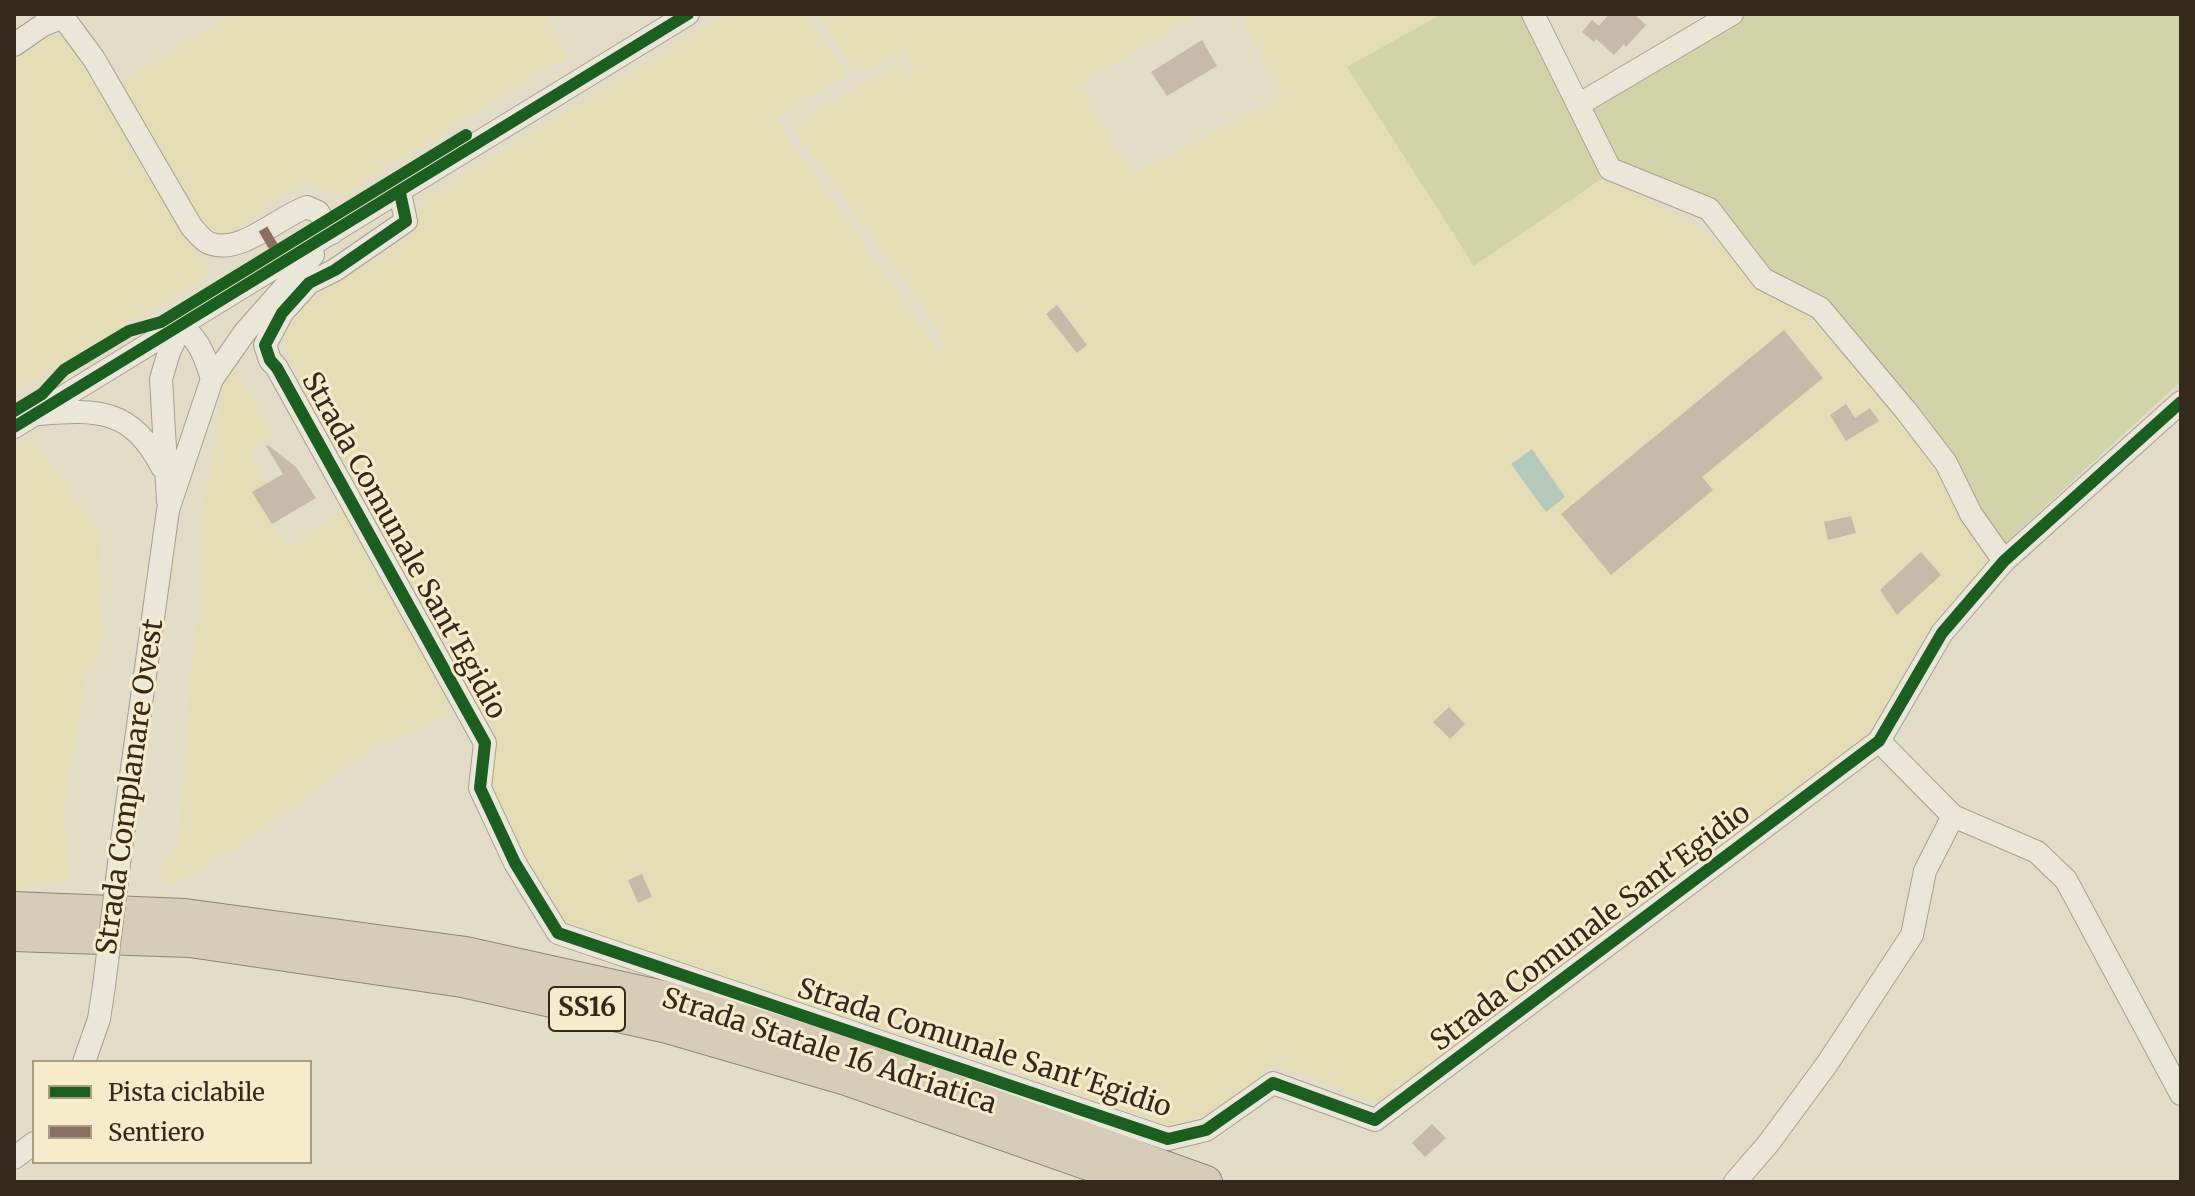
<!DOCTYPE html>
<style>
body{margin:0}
#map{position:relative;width:2195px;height:1196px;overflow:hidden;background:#e3dcc7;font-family:Merriweather,serif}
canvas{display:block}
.frame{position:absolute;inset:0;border:16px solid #35291b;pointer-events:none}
.legend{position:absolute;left:32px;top:1060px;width:280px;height:104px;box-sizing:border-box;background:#f6eccc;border:2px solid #a99e85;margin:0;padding:10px 14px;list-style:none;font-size:24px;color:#35291b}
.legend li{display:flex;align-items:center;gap:16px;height:40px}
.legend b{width:40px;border:2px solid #a99e85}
</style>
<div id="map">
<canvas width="2195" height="1196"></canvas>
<div class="frame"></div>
<ul class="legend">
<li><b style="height:10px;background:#1b5e20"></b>Pista ciclabile</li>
<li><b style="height:10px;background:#8d6e63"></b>Sentiero</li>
</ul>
</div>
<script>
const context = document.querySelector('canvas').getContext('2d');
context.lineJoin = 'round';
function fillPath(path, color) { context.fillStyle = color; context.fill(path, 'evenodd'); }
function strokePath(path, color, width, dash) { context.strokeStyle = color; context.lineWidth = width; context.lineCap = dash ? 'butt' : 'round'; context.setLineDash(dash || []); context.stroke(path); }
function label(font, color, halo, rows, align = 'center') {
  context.font = font + ' Merriweather,serif'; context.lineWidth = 6; context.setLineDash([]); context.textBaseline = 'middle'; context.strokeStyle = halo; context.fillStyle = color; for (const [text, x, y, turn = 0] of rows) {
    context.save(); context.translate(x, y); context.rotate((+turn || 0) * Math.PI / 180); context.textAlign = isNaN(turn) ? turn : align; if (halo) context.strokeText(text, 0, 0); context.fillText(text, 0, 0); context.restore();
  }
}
fillPath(new Path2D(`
 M230 14H545L568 56 342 194 322 190 310 182 305 183 287 190 231 235 213 234 202 224 119 84Z
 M726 14H805L846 75 776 119 937 350 945 348 939 330 791 126 884 72 898 66 916 73 903 52 876 67 852 68 819 14H1196L1078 87 1134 174 1282 95 1240 14H1442L1348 68 1474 266 1607 175 1721 242 1789 303 1817 321 1855 367 1860 369 1930 457 1993 562 1922 638 1917 667 1887 729 1383 1103 1274 1064 1215 1110 1171 1126 955 1050 564 931 487 792 493 747 347 474 286 352 285 325 306 302 408 240 426 199Z
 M63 36 79 49 208 274 14 390V57L48 37Z
 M236 367 248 393 275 436 248 453 266 482 254 491 288 548 345 508 458 706 421 728 383 743 334 774 313 795 243 839 233 850 174 884 164 881 159 873 179 840 191 673 195 632 201 610 200 524 226 381Z
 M33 439 99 530 103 639 94 667 84 680 63 818 71 868 64 881 37 884 14 892V450Z`), '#e4ddb6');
fillPath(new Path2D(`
 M1442 14H1520L1607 175 1474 266 1347 67Z
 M1749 14H2181V381L2002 546 1955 461 1769 271 1713 200 1615 160 1589 108Z`), '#d1d3a9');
fillPath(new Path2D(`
 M1532 449 1565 497 1546 512 1511 464Z`), '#b4c8bc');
fillPath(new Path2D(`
 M1609 14H1634L1646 25 1626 47 1624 44 1614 55 1596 39 1594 42 1582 32 1592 20 1599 26Z
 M1202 40 1217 66 1167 96 1151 72Z
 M1057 305 1087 345 1077 353 1046 314Z
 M1784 330 1823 378 1702 477 1713 490 1611 575 1561 514Z
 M1846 404 1855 418 1870 408 1879 421 1846 441 1830 415Z
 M268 445 296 467 316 498 272 524 252 492 283 474 266 446Z
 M1851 516 1856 533 1828 540 1824 522Z
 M1921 552 1941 575 1897 615 1880 590Z
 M1449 707 1465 724 1450 739 1433 722Z
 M642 874 652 897 638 903 628 880Z
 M1432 1124 1446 1138 1425 1157 1412 1143Z`), '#c7baa8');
const minor = new Path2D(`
 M1533 14 1610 169 1709 209 1763 279 1820 308 1907 412 1946 463 1971 514 2004 561
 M14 45 43 25 63 17 94 59 191 226C196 232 202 240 209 243 239 256 278 217 307 207L318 212 332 233
 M1578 105 1732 14
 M400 193 406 221 335 270 309 283 282 313 265 345 270 360 277 368 485 743 480 788 515 863 558 933 1168 1139 1206 1130 1273 1083 1375 1120 1879 741 1942 633 2004 561 2181 402
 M182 326C200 342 205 356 212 379
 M40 414C98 409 132 409 162 467
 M14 427 688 14
 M168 501 161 379 169 352 181 327
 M1953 816 2037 852 2066 880 2181 1094
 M120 855 168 510 212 379 245 332 313 255
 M84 1062 99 1019 104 986
 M14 1158 34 1143
 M1735 1182 1768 1144 1827 1064 1912 935 1925 871 1953 816 1879 741`);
const highway = new Path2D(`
 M14 908 185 915 466 953 668 998 852 1054 1206 1182
 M14 935 190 941 462 981 667 1027 846 1079 1140 1182`);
strokePath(minor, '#a7a091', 24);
strokePath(highway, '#8d8678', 34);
strokePath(minor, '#eae6da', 22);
strokePath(highway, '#d6ccb8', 32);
const minorBridge = new Path2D(`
 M104 986 120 855`);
strokePath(minorBridge, '#a7a091', 24, []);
strokePath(minorBridge, '#eae6da', 22);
strokePath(new Path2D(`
 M263 229 276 251`), '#8d6e63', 10, [20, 10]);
strokePath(new Path2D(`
 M400 193 406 221 335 270 309 283 282 313 265 345 270 360 277 368 485 743 480 788 515 863 558 933 1168 1139 1206 1130 1273 1083 1375 1120 1879 741 1942 633 2004 561 2181 402
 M14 411 42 394 64 370 129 331 161 322 466 135
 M14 427 688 14`), '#1b5e20', 12);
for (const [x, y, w] of [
 [587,1009,76]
]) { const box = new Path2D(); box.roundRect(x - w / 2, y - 22, w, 44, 6); context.fillStyle = '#f6eccc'; context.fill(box); strokePath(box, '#35291b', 2); }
label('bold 26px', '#35291b', null, [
 ["SS16",587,1009]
]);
label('28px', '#35291b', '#f6eccc', [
 ["Strada Comunale Sant'Egidio",403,546,61],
 ["Strada Complanare Ovest",131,787,-82],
 ["Strada Comunale Sant'Egidio",1591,928,-37],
 ["Strada Comunale Sant'Egidio",984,1049,18],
 ["Strada Statale 16 Adriatica",829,1052,18]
]);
</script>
